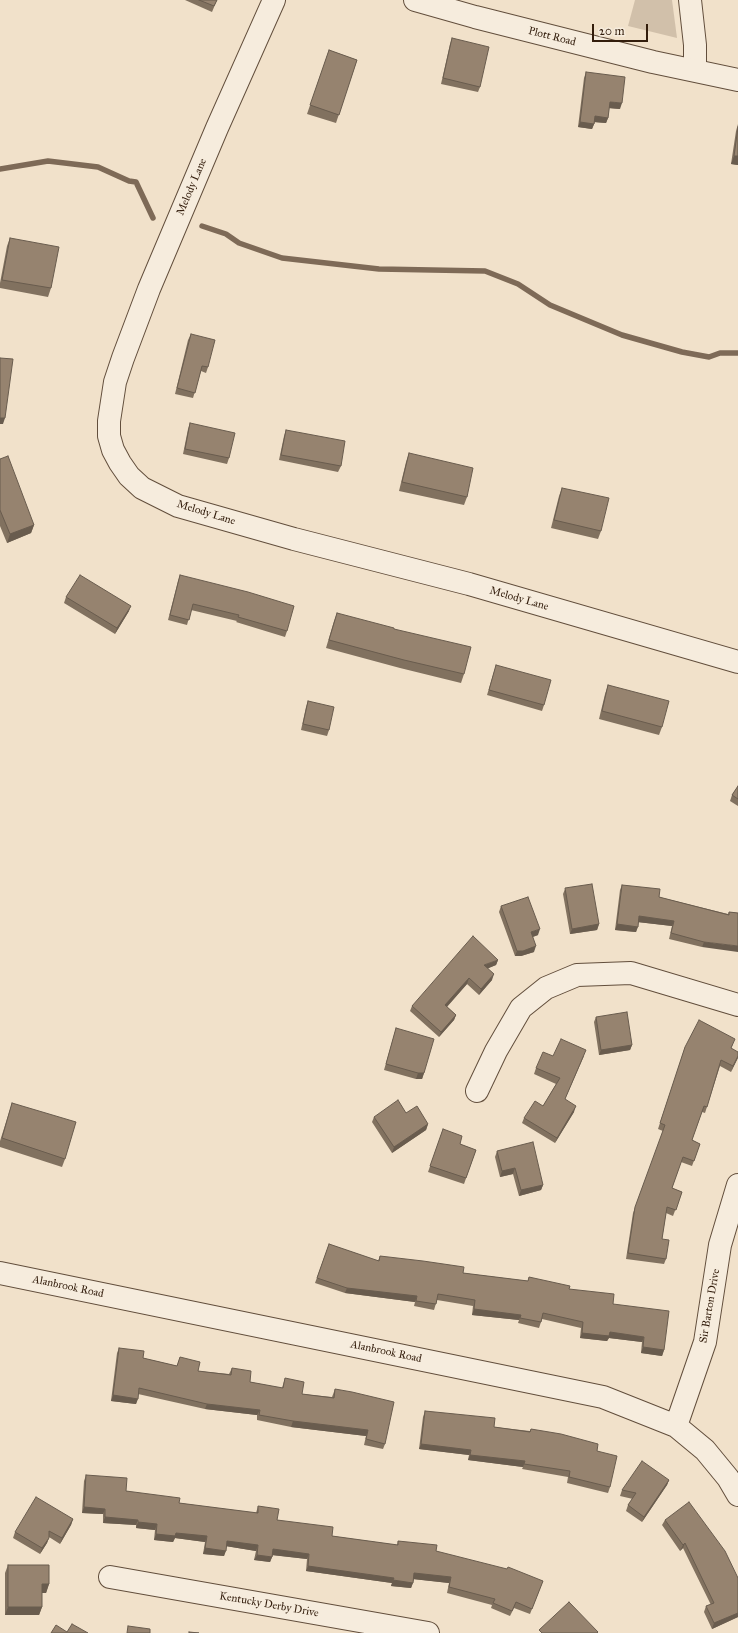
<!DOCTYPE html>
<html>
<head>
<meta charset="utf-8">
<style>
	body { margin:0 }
	#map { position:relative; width:738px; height:1633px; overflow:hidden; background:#f1e1ca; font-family:"IM FELL Great Primer",serif }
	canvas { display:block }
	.scale { position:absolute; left:592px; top:24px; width:56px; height:18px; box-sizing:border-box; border:2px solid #331d0c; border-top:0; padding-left:5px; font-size:12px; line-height:14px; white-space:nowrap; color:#331d0c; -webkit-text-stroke:3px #f6ecdd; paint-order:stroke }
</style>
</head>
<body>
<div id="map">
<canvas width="738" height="1633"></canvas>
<div class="scale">20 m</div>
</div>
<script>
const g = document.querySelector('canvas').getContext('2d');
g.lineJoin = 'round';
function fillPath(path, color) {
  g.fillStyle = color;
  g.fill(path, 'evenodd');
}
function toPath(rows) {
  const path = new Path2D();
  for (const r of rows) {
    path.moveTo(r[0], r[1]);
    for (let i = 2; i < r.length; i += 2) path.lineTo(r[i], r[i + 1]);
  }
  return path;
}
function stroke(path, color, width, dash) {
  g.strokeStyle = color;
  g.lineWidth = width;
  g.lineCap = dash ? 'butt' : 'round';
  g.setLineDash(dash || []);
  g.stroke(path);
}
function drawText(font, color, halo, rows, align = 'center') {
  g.font = font + ' "IM FELL Great Primer",serif';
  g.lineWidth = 4;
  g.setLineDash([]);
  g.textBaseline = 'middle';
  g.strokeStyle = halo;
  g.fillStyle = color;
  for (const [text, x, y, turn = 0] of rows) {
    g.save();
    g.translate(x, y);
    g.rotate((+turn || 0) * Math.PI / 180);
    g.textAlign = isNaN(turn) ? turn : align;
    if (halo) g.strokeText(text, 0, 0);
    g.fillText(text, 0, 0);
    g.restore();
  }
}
const green = toPath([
	[635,0,672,0,677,38,628,26]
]);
const stream = toPath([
	[0,169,48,161,98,167,129,181,136,182,153,218],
	[202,226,226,234,239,243,282,258,379,269,485,271,518,284,550,305,622,335,682,352,709,357,720,353,738,353]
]);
const minor = toPath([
	[274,0,217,128,149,289,123,358,115,382,109,421,109,436,113,450,120,463,129,476,142,488,178,506,294,539,469,584,738,662],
	[690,0,695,45,695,70],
	[477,1091,496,1051,521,1008,546,988,577,975,631,973,738,1005],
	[0,1273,603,1397,676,1426,705,1450,728,1478,738,1495],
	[676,1426,705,1342,720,1245,738,1185],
	[110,1577,428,1633]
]);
const tertiary = toPath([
	[415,0,475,17,653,62,738,80]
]);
const wall = toPath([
	[185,0,217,0,212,12],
	[452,38,480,87,478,92,441,84,450,44],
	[329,50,357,60,336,123,307,114],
	[586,72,620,109,609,108,608,118,606,123,595,122,592,129,578,127,584,78],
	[738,124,738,165,731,164,736,131],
	[10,238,51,288,48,297,0,288,0,283,7,246],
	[191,334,208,367,206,373,201,371,193,398,175,394,188,340],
	[190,423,229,458,227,464,183,454,188,429],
	[286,430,341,466,338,472,279,460,284,436],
	[409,453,467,497,464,505,399,491,406,462],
	[0,459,34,525,31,533,7,543,0,526],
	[562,488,601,531,598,539,551,528,559,496],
	[180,575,287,631,285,637,236,622,237,621,191,610,187,625,168,620,178,581],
	[66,597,129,611,115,634,64,603],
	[337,613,464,674,461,683,400,668,326,648,334,621],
	[496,665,544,705,542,711,487,695],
	[608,685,662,727,659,735,599,719,605,694],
	[308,701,329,730,327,736,301,730,306,707],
	[738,786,738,806,730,801,732,795],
	[622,885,659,897,728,914,729,912,738,913,702,947,669,939,672,926,638,922,636,932,615,930,620,890],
	[565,889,599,924,597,930,570,934,563,894],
	[501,906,538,935,533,937,534,952,521,956,515,956,499,912],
	[498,960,496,965,488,968,492,980,479,995,467,984,447,1007,456,1015,454,1020,439,1037,410,1011,412,1006],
	[596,1017,632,1045,630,1050,599,1055,594,1022],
	[396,1028,424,1073,422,1079,416,1079,384,1070],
	[733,1044,731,1048,738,1056,731,1072,720,1066,705,1113,702,1112,692,1140,700,1144,692,1166,681,1162,672,1188,682,1192,673,1216,666,1213,662,1239,666,1259,664,1264,626,1259,633,1213,663,1131,658,1129,685,1047],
	[553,1056,584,1056,565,1099,574,1112,555,1143,522,1123,524,1118,543,1106,556,1084,534,1074,536,1068],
	[12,1103,65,1159,62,1167,0,1147,0,1141],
	[406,1113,428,1124,426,1130,392,1153,372,1122,374,1117],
	[443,1129,460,1144,476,1150,464,1184,428,1172],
	[497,1151,543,1185,541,1190,519,1196,513,1174,500,1177,495,1157],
	[329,1244,378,1261,380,1256,463,1273,528,1281,529,1277,569,1289,613,1304,664,1350,662,1356,641,1353,642,1342,609,1338,607,1341,580,1338,581,1328,542,1319,539,1328,518,1323,519,1320,472,1315,473,1306,437,1300,434,1310,414,1306,415,1302,345,1293,315,1283],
	[119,1348,143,1358,177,1366,180,1357,198,1371,229,1374,232,1368,250,1382,282,1388,285,1378,302,1394,332,1397,335,1389,385,1444,383,1449,364,1445,366,1436,291,1427,257,1420,257,1415,205,1409,138,1394,136,1404,111,1401,117,1353],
	[425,1411,494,1427,530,1431,531,1429,597,1451,610,1487,608,1493,567,1483,568,1477,522,1469,523,1467,468,1460,469,1455,419,1449,423,1417],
	[86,1475,126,1491,179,1503,256,1513,258,1506,277,1520,332,1536,397,1545,398,1541,543,1581,530,1614,514,1608,510,1616,491,1608,492,1605,447,1593,449,1583,414,1579,411,1588,391,1586,392,1583,306,1571,307,1559,273,1555,270,1562,254,1560,256,1551,226,1546,224,1556,203,1554,205,1542,175,1538,173,1542,154,1540,155,1530,136,1528,136,1525,103,1523,103,1514,82,1513,84,1481],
	[669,1480,667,1485,642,1522,626,1511,628,1505,633,1499,620,1496,622,1490],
	[73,1519,71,1525,60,1544,49,1537,47,1543,40,1554,13,1538,15,1532],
	[665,1520,738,1578,738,1617,712,1629,704,1612,706,1606,711,1605,683,1548,680,1551,662,1525],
	[8,1565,49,1584,46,1593,42,1593,42,1607,39,1615,5,1615,5,1573]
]);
const shadedWall = toPath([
	[610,102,622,103,620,109,608,108],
	[595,116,608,118,606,123,593,122],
	[580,122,594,124,592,129,578,127],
	[734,156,738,156,738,165,731,164],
	[0,418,5,418,3,424,0,424],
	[34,525,31,533,7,543,10,534],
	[131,606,129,611,115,634,117,628],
	[639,916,674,921,672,926,637,922],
	[599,924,597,930,570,934,572,929],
	[617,924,638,927,636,932,615,930],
	[540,929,538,935,529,938,531,932],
	[704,942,738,946,738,952,702,947],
	[536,946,534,952,521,956,515,956,517,951],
	[498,960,496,965,482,971,484,965],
	[494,974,492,980,479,995,481,989],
	[469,978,467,984,443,1011,445,1005],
	[456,1015,454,1020,439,1037,441,1032],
	[632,1045,630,1050,599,1055,601,1050],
	[738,1056,738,1058,731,1072,733,1066],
	[418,1073,424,1073,422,1079,416,1079],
	[576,1106,574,1112,555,1143,557,1138],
	[428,1124,426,1130,392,1153,394,1147],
	[515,1168,513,1174,500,1177,502,1171],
	[543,1185,541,1190,519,1196,521,1190],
	[347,1288,417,1296,415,1302,345,1293],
	[474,1309,521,1315,519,1320,472,1315],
	[610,1332,644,1337,642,1342,609,1338,607,1341,580,1338,582,1333],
	[643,1347,664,1350,662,1356,641,1353],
	[113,1395,138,1399,136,1404,111,1401],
	[207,1404,260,1410,257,1415,205,1409],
	[293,1421,368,1430,366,1436,291,1427],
	[421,1444,471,1450,469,1455,419,1449],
	[470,1455,525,1461,523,1467,468,1460],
	[669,1480,667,1485,642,1522,644,1517],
	[84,1507,105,1509,103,1514,82,1513],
	[105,1517,138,1520,136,1525,103,1523],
	[73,1519,71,1525,60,1544,62,1538],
	[138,1522,157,1524,155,1530,136,1528],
	[176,1533,207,1536,205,1542,175,1538,173,1542,154,1540,156,1534],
	[49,1538,47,1543,40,1554,42,1548],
	[227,1541,258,1545,256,1551,225,1546],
	[685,1543,683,1548,680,1551,683,1545],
	[205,1548,226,1551,224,1556,203,1554],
	[273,1549,309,1554,307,1559,271,1555],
	[257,1555,272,1557,270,1562,254,1560],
	[308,1566,394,1578,392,1583,306,1571],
	[414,1573,451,1577,449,1583,412,1579],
	[393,1580,413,1583,411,1588,391,1586],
	[42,1584,49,1584,46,1593,39,1593],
	[8,1607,42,1607,39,1615,5,1615],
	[738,1613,738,1617,712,1629,714,1623]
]);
const building = toPath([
	[199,0,217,0,214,6,199,0],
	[452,38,489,47,480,87,443,78,452,38],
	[329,50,357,60,339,115,310,105,329,50],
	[586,72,625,77,622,103,610,102,608,118,595,116,594,124,580,122,586,72],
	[738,127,738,156,734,156,738,127],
	[10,238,59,247,51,288,2,280,10,238],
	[191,334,215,340,208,367,202,366,195,393,177,388,191,334],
	[0,358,13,359,5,418,0,418,0,358],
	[190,423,235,433,229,458,185,449,190,423],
	[286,430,345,441,341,466,281,455,286,430],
	[409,453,473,468,467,497,402,482,409,453],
	[8,456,34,525,10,534,0,510,0,459,8,456],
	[562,488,609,498,601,531,554,520,562,488],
	[80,575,131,606,117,628,66,597,80,575],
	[180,575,248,592,294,606,287,631,238,617,239,615,193,604,189,620,170,615,180,575],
	[337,613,394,628,394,629,471,647,464,674,404,660,329,640,337,613],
	[496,665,551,680,544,705,489,690,496,665],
	[608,685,669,701,662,727,602,711,608,685],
	[308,701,334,707,329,730,303,724,308,701],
	[738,786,738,799,732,795,738,786],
	[592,884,599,924,572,929,565,888,592,884],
	[622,885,660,889,659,897,729,915,729,912,738,913,738,946,704,942,671,933,674,921,639,916,638,927,617,924,622,885],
	[528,897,540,929,531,932,536,946,523,951,517,951,501,906,528,897],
	[473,936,498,960,484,965,494,974,481,989,469,978,445,1005,456,1015,441,1032,412,1006,473,936],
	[627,1012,632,1045,601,1050,596,1017,627,1012],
	[699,1020,735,1039,731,1048,738,1052,738,1056,733,1066,721,1060,707,1107,704,1106,692,1140,700,1144,694,1161,683,1157,672,1188,682,1192,676,1210,667,1207,662,1239,669,1240,666,1259,628,1253,635,1207,665,1125,660,1123,685,1047,699,1020],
	[396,1028,434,1039,424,1073,418,1073,386,1064,396,1028],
	[561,1039,586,1050,565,1099,576,1106,557,1138,524,1118,535,1101,543,1106,560,1078,536,1068,543,1052,553,1056,561,1039],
	[398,1100,406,1113,417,1106,428,1124,394,1147,374,1117,398,1100],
	[12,1103,76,1122,65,1159,2,1138,12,1103],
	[443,1129,462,1136,460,1144,476,1150,466,1178,430,1166,443,1129],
	[533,1142,543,1185,521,1190,515,1168,502,1171,497,1151,533,1142],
	[329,1244,379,1261,380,1256,423,1261,464,1267,463,1273,528,1281,529,1277,570,1286,569,1289,614,1294,613,1304,669,1311,664,1350,643,1347,644,1337,610,1332,609,1336,582,1333,583,1322,543,1313,541,1322,520,1318,521,1315,474,1309,475,1300,438,1294,436,1304,416,1301,417,1296,347,1288,317,1278,329,1244],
	[119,1348,144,1351,143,1358,177,1366,180,1357,200,1362,198,1371,231,1375,232,1368,251,1371,250,1382,283,1388,285,1378,304,1382,302,1394,334,1398,335,1389,352,1392,394,1402,385,1444,366,1439,368,1430,293,1421,259,1415,260,1410,207,1404,139,1388,138,1399,113,1395,119,1348],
	[425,1411,495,1418,494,1427,530,1432,531,1429,561,1434,598,1444,597,1451,617,1456,610,1487,569,1477,570,1471,524,1464,525,1461,470,1455,471,1450,421,1444,425,1411],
	[642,1461,669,1480,644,1517,628,1505,636,1493,622,1490,642,1461],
	[86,1475,127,1478,126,1491,180,1498,179,1503,258,1513,258,1506,279,1509,277,1520,333,1527,332,1536,398,1545,398,1541,437,1545,436,1551,507,1569,508,1567,543,1581,532,1609,516,1602,512,1611,493,1603,495,1599,449,1587,451,1577,414,1573,413,1583,393,1580,394,1578,308,1566,309,1554,273,1549,272,1557,257,1555,258,1545,227,1541,226,1551,205,1548,207,1536,176,1533,175,1536,156,1534,157,1524,138,1522,138,1520,105,1517,105,1509,84,1507,86,1475],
	[36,1497,73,1519,62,1538,49,1531,49,1538,42,1548,15,1532,36,1497],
	[689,1502,725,1551,738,1578,738,1613,714,1623,706,1606,714,1603,685,1543,683,1545,665,1520,689,1502],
	[8,1565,49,1565,49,1584,42,1584,42,1607,8,1607,8,1565],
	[569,1602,598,1632,597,1633,542,1633,539,1630,569,1602],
	[72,1624,88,1633,51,1633,56,1625,67,1632,72,1624],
	[128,1626,150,1629,150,1633,127,1633,128,1626],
	[189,1632,199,1633,189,1633,189,1632]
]);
const streetNames = [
	["Plott Road",552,37,14],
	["Melody Lane",192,187,-67],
	["Melody Lane",206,513,17],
	["Melody Lane",519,599,16],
	["Alanbrook Road",68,1287,12],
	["Sir Barton Drive",710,1306,-80],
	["Alanbrook Road",386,1352,12],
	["Kentucky Derby Drive",269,1605,10]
];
fillPath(green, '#d1c0aa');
stroke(stream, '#7e6a57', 5.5);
stroke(minor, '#624e3c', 24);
stroke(tertiary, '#624e3c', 24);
stroke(minor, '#f6ecdd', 22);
stroke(tertiary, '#f6ecdd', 22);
fillPath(wall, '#81715f');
fillPath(shadedWall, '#695c4e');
fillPath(building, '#96836f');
stroke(building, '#695c4e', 1);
drawText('11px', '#331d0c', '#f6ecdd', streetNames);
</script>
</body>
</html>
